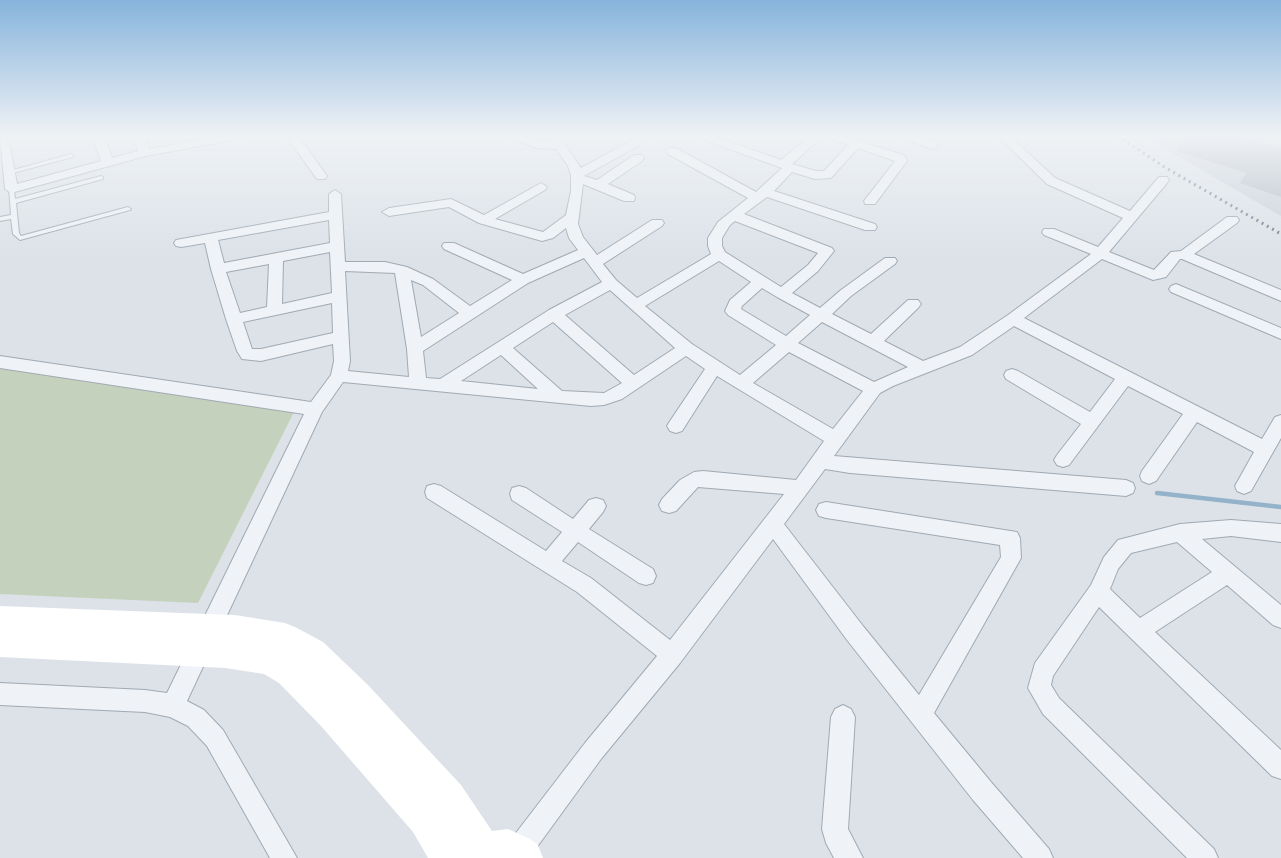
<!DOCTYPE html>
<html>
<head>
<meta charset="utf-8">
<style>
	body { margin:0 }
	canvas { display:block; background:#dce2e8 }
</style>
</head>
<body>
<canvas width="1281" height="858"></canvas>
<script>
const g = document.querySelector('canvas').getContext('2d');
g.lineJoin = 'round';
function fillPath(path, color) {
  g.fillStyle = color;
  g.fill(path, 'evenodd');
}
function toPath(rows) {
  const path = new Path2D();
  for (const r of rows) {
    path.moveTo(r[0], r[1]);
    for (let i = 2; i < r.length; i += 2) path.lineTo(r[i], r[i + 1]);
  }
  return path;
}
function stroke(path, color, width, dash) {
  g.strokeStyle = color;
  g.lineWidth = width;
  g.lineCap = dash ? 'butt' : 'round';
  g.setLineDash(dash || []);
  g.stroke(path);
}
const built = toPath([
	[1143,136,1263,136,1281,141,1281,216]
]);
const green = toPath([
	[0,363,299,402,198,603,0,594]
]);
const stream = toPath([
	[1157,493,1281,507]
]);
const building = toPath([
	[1187,136,1238,136,1281,149,1281,197,1240,183,1246,173,1176,151]
]);
const lane = toPath([
	[71,154,73,155,73,157,9,174,6,172,71,154],
	[101,176,103,177,103,179,16,203,19,233,21,236,128,207,131,209,130,210,20,240,13,234,11,219,0,221,0,217,11,215,9,188,14,189,15,199,101,176]
]);
const street = toPath([
	[92,136,104,136,112,158,138,151,133,136,145,136,149,149,221,136,244,136,238,139,146,156,11,193,5,189,0,137,4,139,10,146,17,184,101,161,92,136],
	[286,136,298,136,327,176,325,179,317,179,286,136],
	[508,136,524,136,542,142,551,142,547,136,559,136,581,168,640,136,654,136,652,138,584,176,597,180,634,155,642,155,644,158,642,161,608,184,634,195,635,198,634,201,624,201,583,184,578,224,583,237,597,255,652,220,662,220,664,223,662,226,603,264,616,280,637,298,711,254,708,246,708,238,718,222,748,198,668,154,666,151,668,148,676,148,756,192,782,168,699,138,697,136,713,136,781,160,810,136,823,136,792,164,816,171,824,171,848,145,828,138,826,136,842,136,904,155,907,161,875,204,865,204,864,201,895,161,858,148,831,178,815,179,792,172,774,191,875,224,877,227,875,230,865,230,767,197,744,214,832,248,834,251,818,271,792,293,820,308,841,290,885,258,895,258,897,261,895,264,851,296,832,314,871,334,908,300,918,300,921,304,918,308,884,341,923,361,960,347,1008,315,1091,254,1044,235,1042,232,1044,229,1054,229,1098,247,1123,218,1047,184,998,136,1010,136,1055,178,1130,211,1159,177,1167,177,1169,180,1167,183,1109,252,1154,270,1171,252,1181,251,1227,217,1237,217,1239,220,1237,223,1194,254,1281,290,1281,301,1182,259,1180,259,1166,277,1153,280,1102,259,1024,318,1262,439,1275,417,1281,415,1281,438,1251,491,1244,494,1237,491,1235,486,1254,452,1197,422,1156,481,1149,484,1142,481,1140,476,1142,471,1183,414,1128,386,1069,465,1063,467,1057,465,1054,460,1057,455,1081,424,1006,379,1004,375,1006,371,1012,369,1018,371,1090,412,1115,379,1014,326,972,355,893,386,880,393,834,456,1126,480,1133,483,1135,488,1133,493,1126,496,850,473,825,469,784,524,863,626,919,695,1001,557,1000,545,826,518,819,516,816,510,819,504,826,502,1017,532,1020,538,1021,558,934,713,991,782,1049,849,1053,858,1023,858,973,800,847,640,773,539,680,663,601,759,529,858,508,858,505,851,509,842,585,743,657,656,577,592,427,498,425,492,427,486,434,484,441,486,546,551,562,532,512,500,510,494,512,488,519,486,526,488,573,519,589,500,596,498,603,500,606,506,603,512,589,529,653,569,656,576,653,583,646,585,639,583,578,542,562,561,591,578,670,640,784,494,698,487,676,511,669,513,662,511,659,505,662,499,680,480,694,472,703,471,796,480,824,441,717,376,682,431,676,433,670,431,667,426,670,421,705,369,686,356,622,399,604,405,591,406,343,382,322,412,187,701,204,710,223,730,297,858,270,858,207,746,188,726,170,717,145,712,0,705,0,683,145,690,167,693,304,414,0,368,0,356,311,402,331,375,334,361,333,344,261,361,242,359,237,351,226,319,211,269,205,243,181,247,176,246,174,243,176,240,329,212,329,194,335,190,341,194,345,262,385,262,407,267,433,279,470,306,512,280,444,249,442,246,444,243,454,243,523,274,578,250,569,238,566,228,553,238,542,241,479,223,449,207,389,216,382,212,389,208,451,199,484,215,541,183,547,187,545,190,495,219,543,232,566,215,571,191,571,175,568,166,556,149,537,148,510,138,508,136],
	[329,220,330,243,224,263,218,240,329,220],
	[735,221,818,253,808,265,781,287,725,252,722,246,722,238,730,225,735,221],
	[330,252,332,293,282,304,283,261,330,252],
	[584,258,602,282,549,310,440,379,426,378,423,351,528,283,584,258],
	[719,261,751,282,730,300,725,311,728,315,776,345,740,375,692,344,645,306,719,261],
	[269,264,267,307,240,313,226,272,269,264],
	[345,271,395,273,407,349,409,377,348,371,350,361,345,271],
	[411,280,423,285,459,313,421,337,411,280],
	[762,288,777,297,810,315,786,336,741,309,742,306,762,288],
	[610,290,675,348,634,375,565,315,610,290],
	[332,303,333,333,261,349,252,349,243,322,332,303],
	[553,322,622,383,604,393,562,391,513,348,553,322],
	[822,322,908,367,874,382,798,343,822,322],
	[789,352,863,391,833,429,753,383,789,352],
	[501,355,538,389,461,381,501,355],
	[898,136,915,136,937,142,939,145,933,149,900,138,898,136],
	[1176,284,1281,328,1281,339,1171,292,1169,289,1171,286,1176,284],
	[1231,520,1281,524,1281,542,1231,536,1202,539,1281,605,1281,628,1273,625,1227,585,1155,632,1281,750,1281,779,1272,776,1099,607,1053,676,1051,685,1059,698,1214,849,1218,858,1187,858,1043,714,1028,688,1035,663,1091,585,1104,557,1118,540,1180,524,1231,520],
	[1177,542,1212,572,1140,618,1110,589,1118,569,1131,553,1177,542],
	[843,705,851,709,855,717,848,829,863,858,834,858,826,843,822,829,831,717,835,709,843,705]
]);
const secondary = toPath([
	[0,606,235,615,285,623,295,627,323,642,367,684,461,785,492,831,508,829,530,839,538,845,543,858,428,858,413,832,321,726,279,683,264,674,225,668,0,657,0,606]
]);
const rail = toPath([
	[1118,136,1166,168,1281,234]
]);
fillPath(built, '#cad1da');
fillPath(green, '#c4d2bd');
stroke(stream, '#94b3cb', 4.5);
fillPath(building, '#b3bbc5');
stroke(lane, '#a1a9b2', 2);
stroke(street, '#a1a9b2', 2);
fillPath(lane, '#eff2f6');
fillPath(street, '#eff2f6');
fillPath(secondary, '#fff');
stroke(rail, '#758292', 3, [2, 4]);
const sky = g.createLinearGradient(0, 0, 0, 256);
sky.addColorStop(0, '#86b4dc');
sky.addColorStop(0.53, '#eff2f5');
sky.addColorStop(1, '#eff2f500');
g.fillStyle = sky;
g.fillRect(0, 0, 1281, 256);
</script>
</body>
</html>
